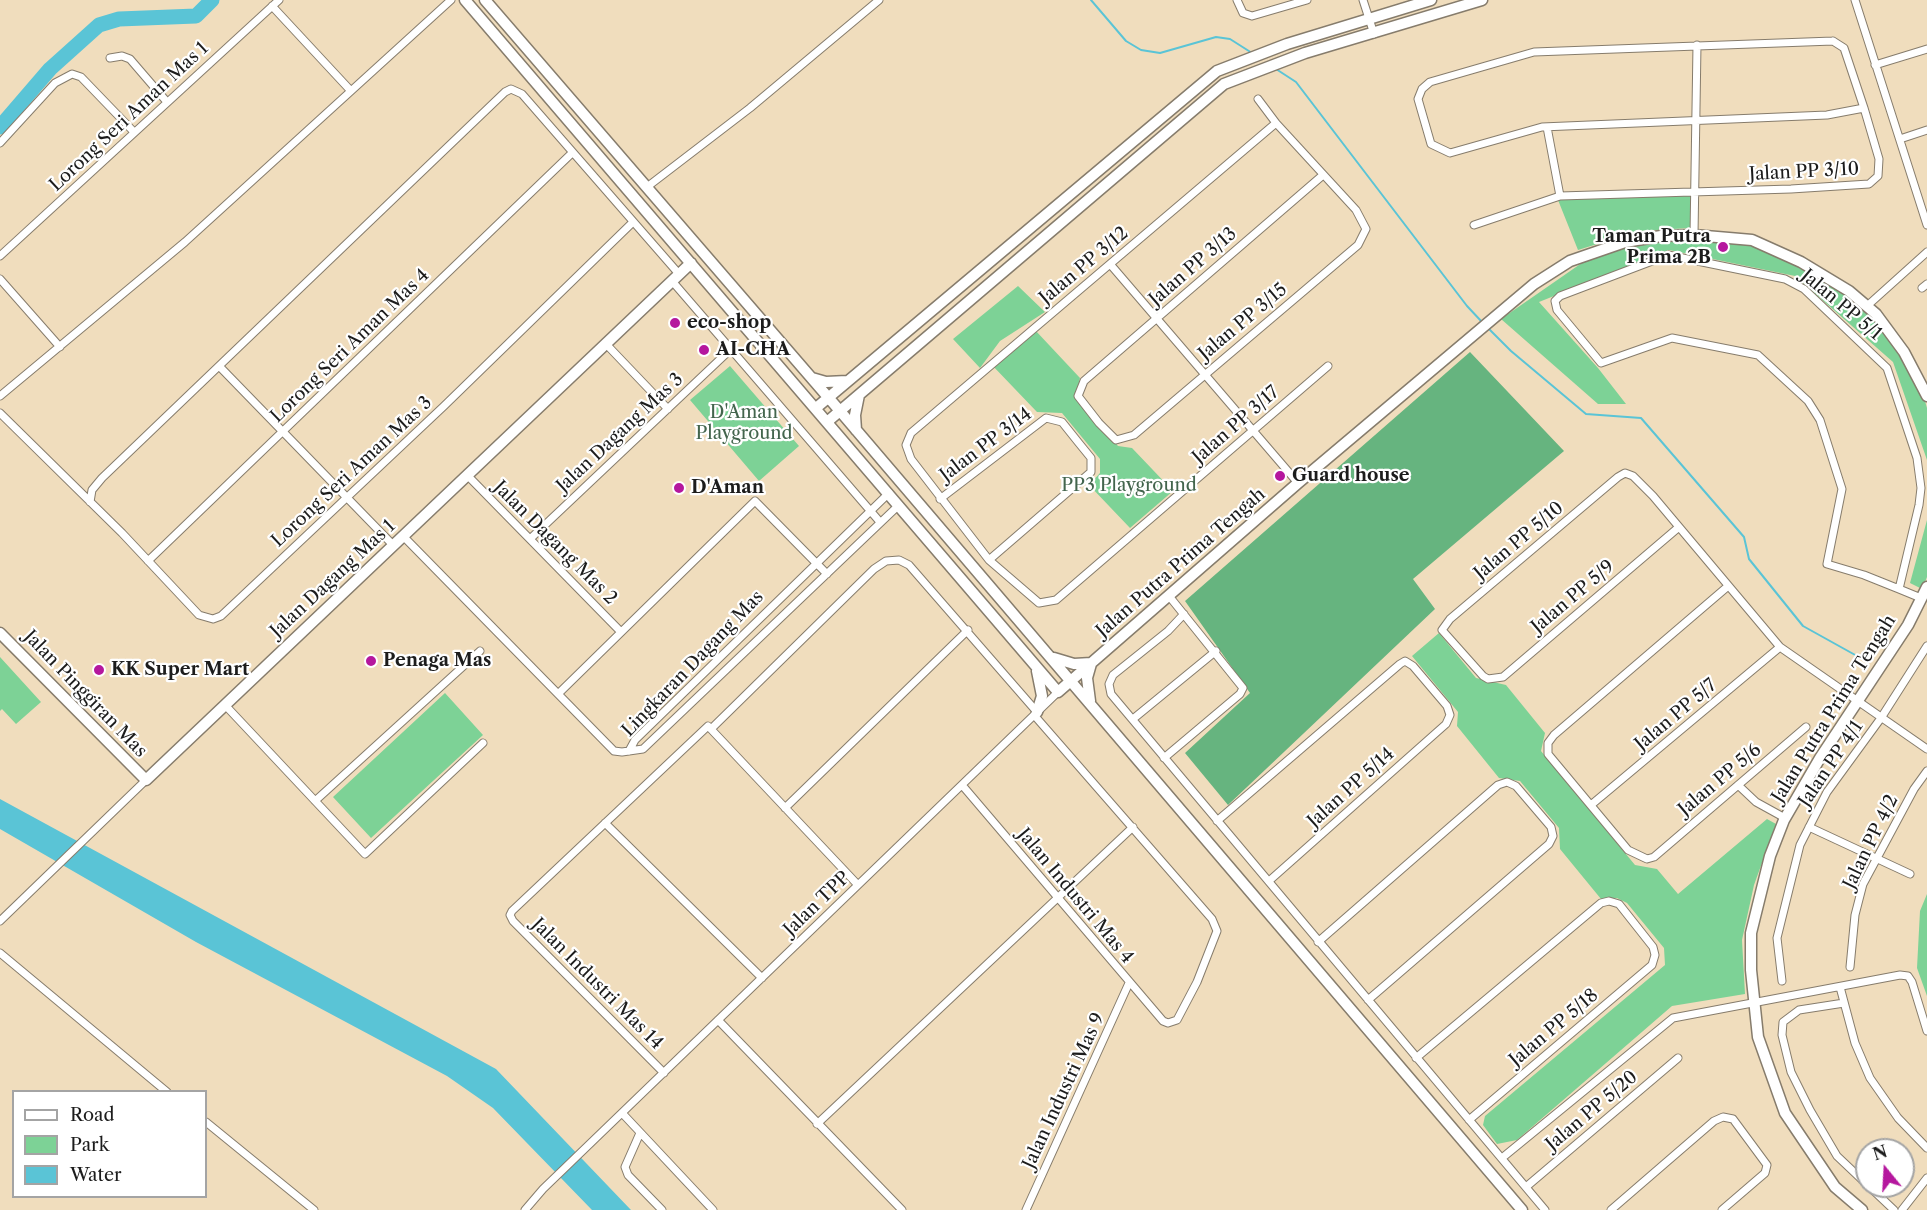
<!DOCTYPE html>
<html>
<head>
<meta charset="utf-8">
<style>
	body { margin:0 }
	#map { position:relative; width:1927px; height:1210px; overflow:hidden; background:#f0ddbd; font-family:"Libre Caslon Text",serif }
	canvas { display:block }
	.legend { position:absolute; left:12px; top:1090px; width:195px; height:108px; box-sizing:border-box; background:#fff; border:2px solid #a4a4a4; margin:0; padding:8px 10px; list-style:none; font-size:18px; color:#1c1c1c }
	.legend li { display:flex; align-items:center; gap:12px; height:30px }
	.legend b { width:30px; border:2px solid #a4a4a4 }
	.north { position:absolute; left:1855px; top:1138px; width:60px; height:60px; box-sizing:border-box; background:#fff; border:2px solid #a4a4a4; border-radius:50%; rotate:342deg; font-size:16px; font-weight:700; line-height:24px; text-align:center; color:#1c1c1c }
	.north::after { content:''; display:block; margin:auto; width:21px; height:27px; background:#b5179e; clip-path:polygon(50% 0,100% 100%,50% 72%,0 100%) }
</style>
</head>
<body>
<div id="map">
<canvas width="1927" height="1210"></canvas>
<ul class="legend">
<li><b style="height:8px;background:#fff"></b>Road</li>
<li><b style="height:16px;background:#7dd296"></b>Park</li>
<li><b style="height:16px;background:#5ac4d6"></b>Water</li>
</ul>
<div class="north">N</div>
</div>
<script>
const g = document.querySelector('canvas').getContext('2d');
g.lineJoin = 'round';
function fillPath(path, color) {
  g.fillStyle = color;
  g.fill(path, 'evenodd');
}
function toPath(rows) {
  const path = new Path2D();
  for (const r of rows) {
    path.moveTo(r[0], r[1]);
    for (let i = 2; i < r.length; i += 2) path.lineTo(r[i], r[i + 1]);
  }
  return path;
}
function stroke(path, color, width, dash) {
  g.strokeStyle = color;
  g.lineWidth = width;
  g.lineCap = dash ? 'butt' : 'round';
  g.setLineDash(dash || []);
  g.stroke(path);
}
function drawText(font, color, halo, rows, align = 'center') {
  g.font = font + ' "Libre Caslon Text",serif';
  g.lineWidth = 4.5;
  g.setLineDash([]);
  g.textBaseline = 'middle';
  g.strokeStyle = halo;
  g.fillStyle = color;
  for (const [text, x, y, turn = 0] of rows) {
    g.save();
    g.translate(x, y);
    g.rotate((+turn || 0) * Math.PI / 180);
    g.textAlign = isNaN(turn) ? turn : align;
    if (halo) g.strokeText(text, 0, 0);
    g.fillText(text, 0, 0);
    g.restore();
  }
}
const green = toPath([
	[1692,194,1690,228,1639,231,1578,250,1558,200],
	[1709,239,1754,245,1826,280,1873,316,1900,354,1924,398,1927,408,1927,460,1893,362,1795,276,1669,250,1539,302,1598,368,1626,404,1598,404,1501,319,1589,258,1654,240],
	[1018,286,1045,312,1000,341,980,368,953,339],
	[1035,330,1080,378,1076,396,1118,446,1132,448,1173,491,1130,528,1089,485,1100,473,1100,459,1062,413,1037,412,991,364],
	[730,366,799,446,759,481,690,400],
	[1927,520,1927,577,1922,589,1910,583],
	[1439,633,1476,678,1506,685,1545,733,1541,751,1635,865,1657,869,1678,894,1767,819,1776,824,1754,885,1742,940,1745,994,1672,1006,1517,1140,1497,1144,1483,1125,1485,1116,1665,965,1664,948,1627,903,1617,898,1601,899,1560,849,1559,828,1520,781,1499,778,1457,726,1458,712,1412,656],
	[0,657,41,702,16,724,2,709,0,711],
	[445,693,483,735,371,838,333,797],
	[1927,894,1927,996,1917,968,1920,911]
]);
const forest = toPath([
	[1470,352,1564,451,1413,579,1435,609,1228,805,1185,753,1250,693,1185,601]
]);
const water = toPath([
	[0,799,496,1069,631,1210,592,1210,493,1108,447,1076,196,942,0,829]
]);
const stream = toPath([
	[1091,0,1126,41,1141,50,1160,53,1216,37,1230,39,1252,53],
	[1276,69,1296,82,1467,306,1482,322],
	[1488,328,1511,351,1586,414,1641,418,1744,537,1749,559,1803,626,1857,656]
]);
const river = toPath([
	[0,127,50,69,99,25,119,19,196,16,212,0]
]);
const street = toPath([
	[1237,0,1243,13,1252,16,1307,0],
	[1363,0,1374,34],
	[1855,0,1927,225],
	[272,6,351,91],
	[1833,41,1844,48,1864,108,1827,115,1542,127,1450,153,1431,144,1418,99,1422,89,1430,82,1534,52,1833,41],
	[110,58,122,56,130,59,167,102],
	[1875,65,1927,49],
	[1258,99,1276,123,1356,210,1366,229,1358,245,1134,435,1116,440,1099,423,1078,396,1084,381,1323,175],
	[1276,123,911,433,906,445,911,459,989,560,1039,603,1056,600,1328,366],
	[1547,127,1560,196],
	[1900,139,1927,130],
	[0,143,55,83,72,74,81,77,134,132],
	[647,187,750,108,879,0],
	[1474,225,1560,196,1791,189,1869,184,1878,176,1879,159,1864,108],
	[1694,235,1697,45],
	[0,256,279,0],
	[1110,264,1298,483],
	[0,279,60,347],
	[672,281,880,522],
	[1922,288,1927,284],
	[1867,306,1927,252],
	[606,344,668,409],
	[220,367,393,545],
	[0,396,185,242,451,0],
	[0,413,122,533,199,615,213,619,221,616,444,406,632,223],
	[467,475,621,632],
	[940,499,1046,418,1062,422,1078,442,1091,458,1091,472,989,560],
	[90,502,92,490,102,478,505,92,511,89,522,94,679,274],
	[1679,527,1503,677,1488,679,1483,676,1442,630,1450,619,1618,477,1625,473,1633,476,1653,496,1780,647,1927,749],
	[403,536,614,751,622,752,643,749,899,505],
	[530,539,731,349],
	[148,561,572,153],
	[1727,587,1554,735,1548,743,1548,754,1628,850,1647,859,1654,857,1806,727],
	[1899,589,1919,505,1921,488,1917,458,1887,368,1804,289,1785,279,1668,255,1560,296,1555,301,1557,310,1601,363,1672,338,1758,355,1808,401,1820,420,1842,489,1827,564,1864,575,1899,589,1921,598],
	[1184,614,1168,631,1113,675,1109,684,1111,694,1545,1210],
	[558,694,755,501,827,574],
	[225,705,365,854,483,743],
	[1133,719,1216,651],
	[711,729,874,569,886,561,899,560,909,565,1037,712],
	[629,751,635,740,889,493],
	[1164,758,1240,694,1243,688,1169,596],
	[962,785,1163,1021,1168,1023,1177,1020,1197,982,1217,931,1212,919,1034,715],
	[1738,785,1756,802,1785,818],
	[315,801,480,651],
	[1591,805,1780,647],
	[785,808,968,630],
	[1217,821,1400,664,1405,661,1413,666,1447,706,1450,715,1446,724,1269,881],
	[605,823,762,978],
	[1809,827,1910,874],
	[0,921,146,780],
	[1318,942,1498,785,1507,782,1516,786,1551,827,1553,836,1549,844,1368,1000],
	[0,953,167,1092],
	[1850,967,1855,915,1863,884,1914,789,1927,771],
	[1782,981,1777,938,1800,845,1827,792,1881,718,1927,646],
	[1840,987,1855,1043,1870,1078,1898,1118,1927,1148],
	[1844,1003,1799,1010,1783,1022,1782,1035,1791,1072,1810,1110,1837,1156,1894,1210],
	[718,1020,902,1210],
	[1416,1058,1601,903,1609,901,1619,904,1653,947,1655,955,1652,965,1469,1120],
	[664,1073,513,921,510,915,512,911,708,726,858,885],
	[622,1113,713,1210],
	[206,1122,314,1210],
	[817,1124,1133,827],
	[640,1133,625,1167,628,1175,662,1210],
	[1502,1158,1673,1018,1900,975,1908,976,1912,982,1927,1031],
	[1526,1187,1678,1058],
	[525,1210,543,1189,1058,692],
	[1026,1210,1129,983],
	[1611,1210,1714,1121,1723,1117,1733,1119,1767,1165,1765,1173,1722,1210],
	[1902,1210,1927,1178]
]);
const secondary = toPath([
	[465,0,1058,692,1298,483,1534,284,1570,261,1625,242,1661,236,1694,235,1752,240,1801,262,1849,291,1876,314,1904,352,1927,396],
	[485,0,840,411,1522,1210],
	[812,378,826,382,847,381],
	[816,408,1217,71,1287,44,1431,0],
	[827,422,1224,84,1305,53,1482,0],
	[856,430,855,415,859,395],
	[0,633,146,780,691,263],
	[1054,658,1074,664,1091,663],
	[1090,701,1087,678,1091,664],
	[1037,712,1042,696,1037,671],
	[1862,1210,1835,1187,1785,1113,1758,1037,1751,970,1751,933,1770,856,1784,820,1820,758,1908,625,1927,587]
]);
const markers = [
	[1723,247,6,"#b5179e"],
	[675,323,6,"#b5179e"],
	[704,350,6,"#b5179e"],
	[1280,476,6,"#b5179e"],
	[679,488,6,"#b5179e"],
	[371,661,6,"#b5179e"],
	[99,670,6,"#b5179e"]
];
const streetNames = [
	["Lorong Seri Aman Mas 1",129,117,-43],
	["Jalan PP 3/10",1804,172,-3],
	["Jalan PP 3/12",1084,266,-40],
	["Jalan PP 3/13",1193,267,-41],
	["Jalan PP 5/1",1841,305,40],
	["Jalan PP 3/15",1243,322,-40],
	["Lorong Seri Aman Mas 4",350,346,-44],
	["Jalan PP 3/17",1236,425,-41],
	["Jalan Dagang Mas 3",620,433,-43],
	["Jalan PP 3/14",986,445,-37],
	["Lorong Seri Aman Mas 3",352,472,-43],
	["Jalan PP 5/10",1519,541,-40],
	["Jalan Dagang Mas 2",555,543,45],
	["Jalan Putra Prima Tengah",1181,563,-41],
	["Jalan Dagang Mas 1",333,579,-43],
	["Jalan PP 5/9",1573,597,-40],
	["Lingkaran Dagang Mas",693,664,-46],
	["Jalan Pinggiran Mas",85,694,46],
	["Jalan Putra Prima Tengah",1834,709,-58],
	["Jalan PP 5/7",1676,715,-40],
	["Jalan PP 4/1",1831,764,-56],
	["Jalan PP 5/6",1720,780,-40],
	["Jalan PP 5/14",1351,788,-42],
	["Jalan PP 4/2",1871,842,-64],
	["Jalan Industri Mas 4",1075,896,50],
	["Jalan TPP",817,904,-44],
	["Jalan Industri Mas 14",597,984,45],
	["Jalan PP 5/18",1554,1028,-40],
	["Jalan Industri Mas 9",1064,1091,-65],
	["Jalan PP 5/20",1592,1111,-40]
];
const poiNames = [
	["Taman Putra",1711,237,"right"],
	["Prima 2B",1711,258,"right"],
	["eco-shop",687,323],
	["AI-CHA",716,350],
	["Guard house",1292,476],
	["D'Aman",691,488],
	["Penaga Mas",383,661],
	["KK Super Mart",111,670]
];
const parkNames = [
	["D'Aman",744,413],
	["Playground",744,434],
	["PP3 Playground",1129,486]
];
fillPath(green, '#7dd296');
fillPath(forest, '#66b47f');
fillPath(water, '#5ac4d6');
stroke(stream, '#5ac4d6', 2);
stroke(river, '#5ac4d6', 15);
stroke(street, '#867c6c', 9);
stroke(secondary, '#867c6c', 13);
stroke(street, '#fff', 7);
stroke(secondary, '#fff', 10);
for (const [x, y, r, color] of markers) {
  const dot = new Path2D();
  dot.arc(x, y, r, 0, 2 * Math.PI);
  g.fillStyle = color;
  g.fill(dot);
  stroke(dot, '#fff', 2);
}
drawText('18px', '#1c1c1c', '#fff', streetNames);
drawText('bold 18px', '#1c1c1c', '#fff', poiNames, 'left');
drawText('18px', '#43654d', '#fff', parkNames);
</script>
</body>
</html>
